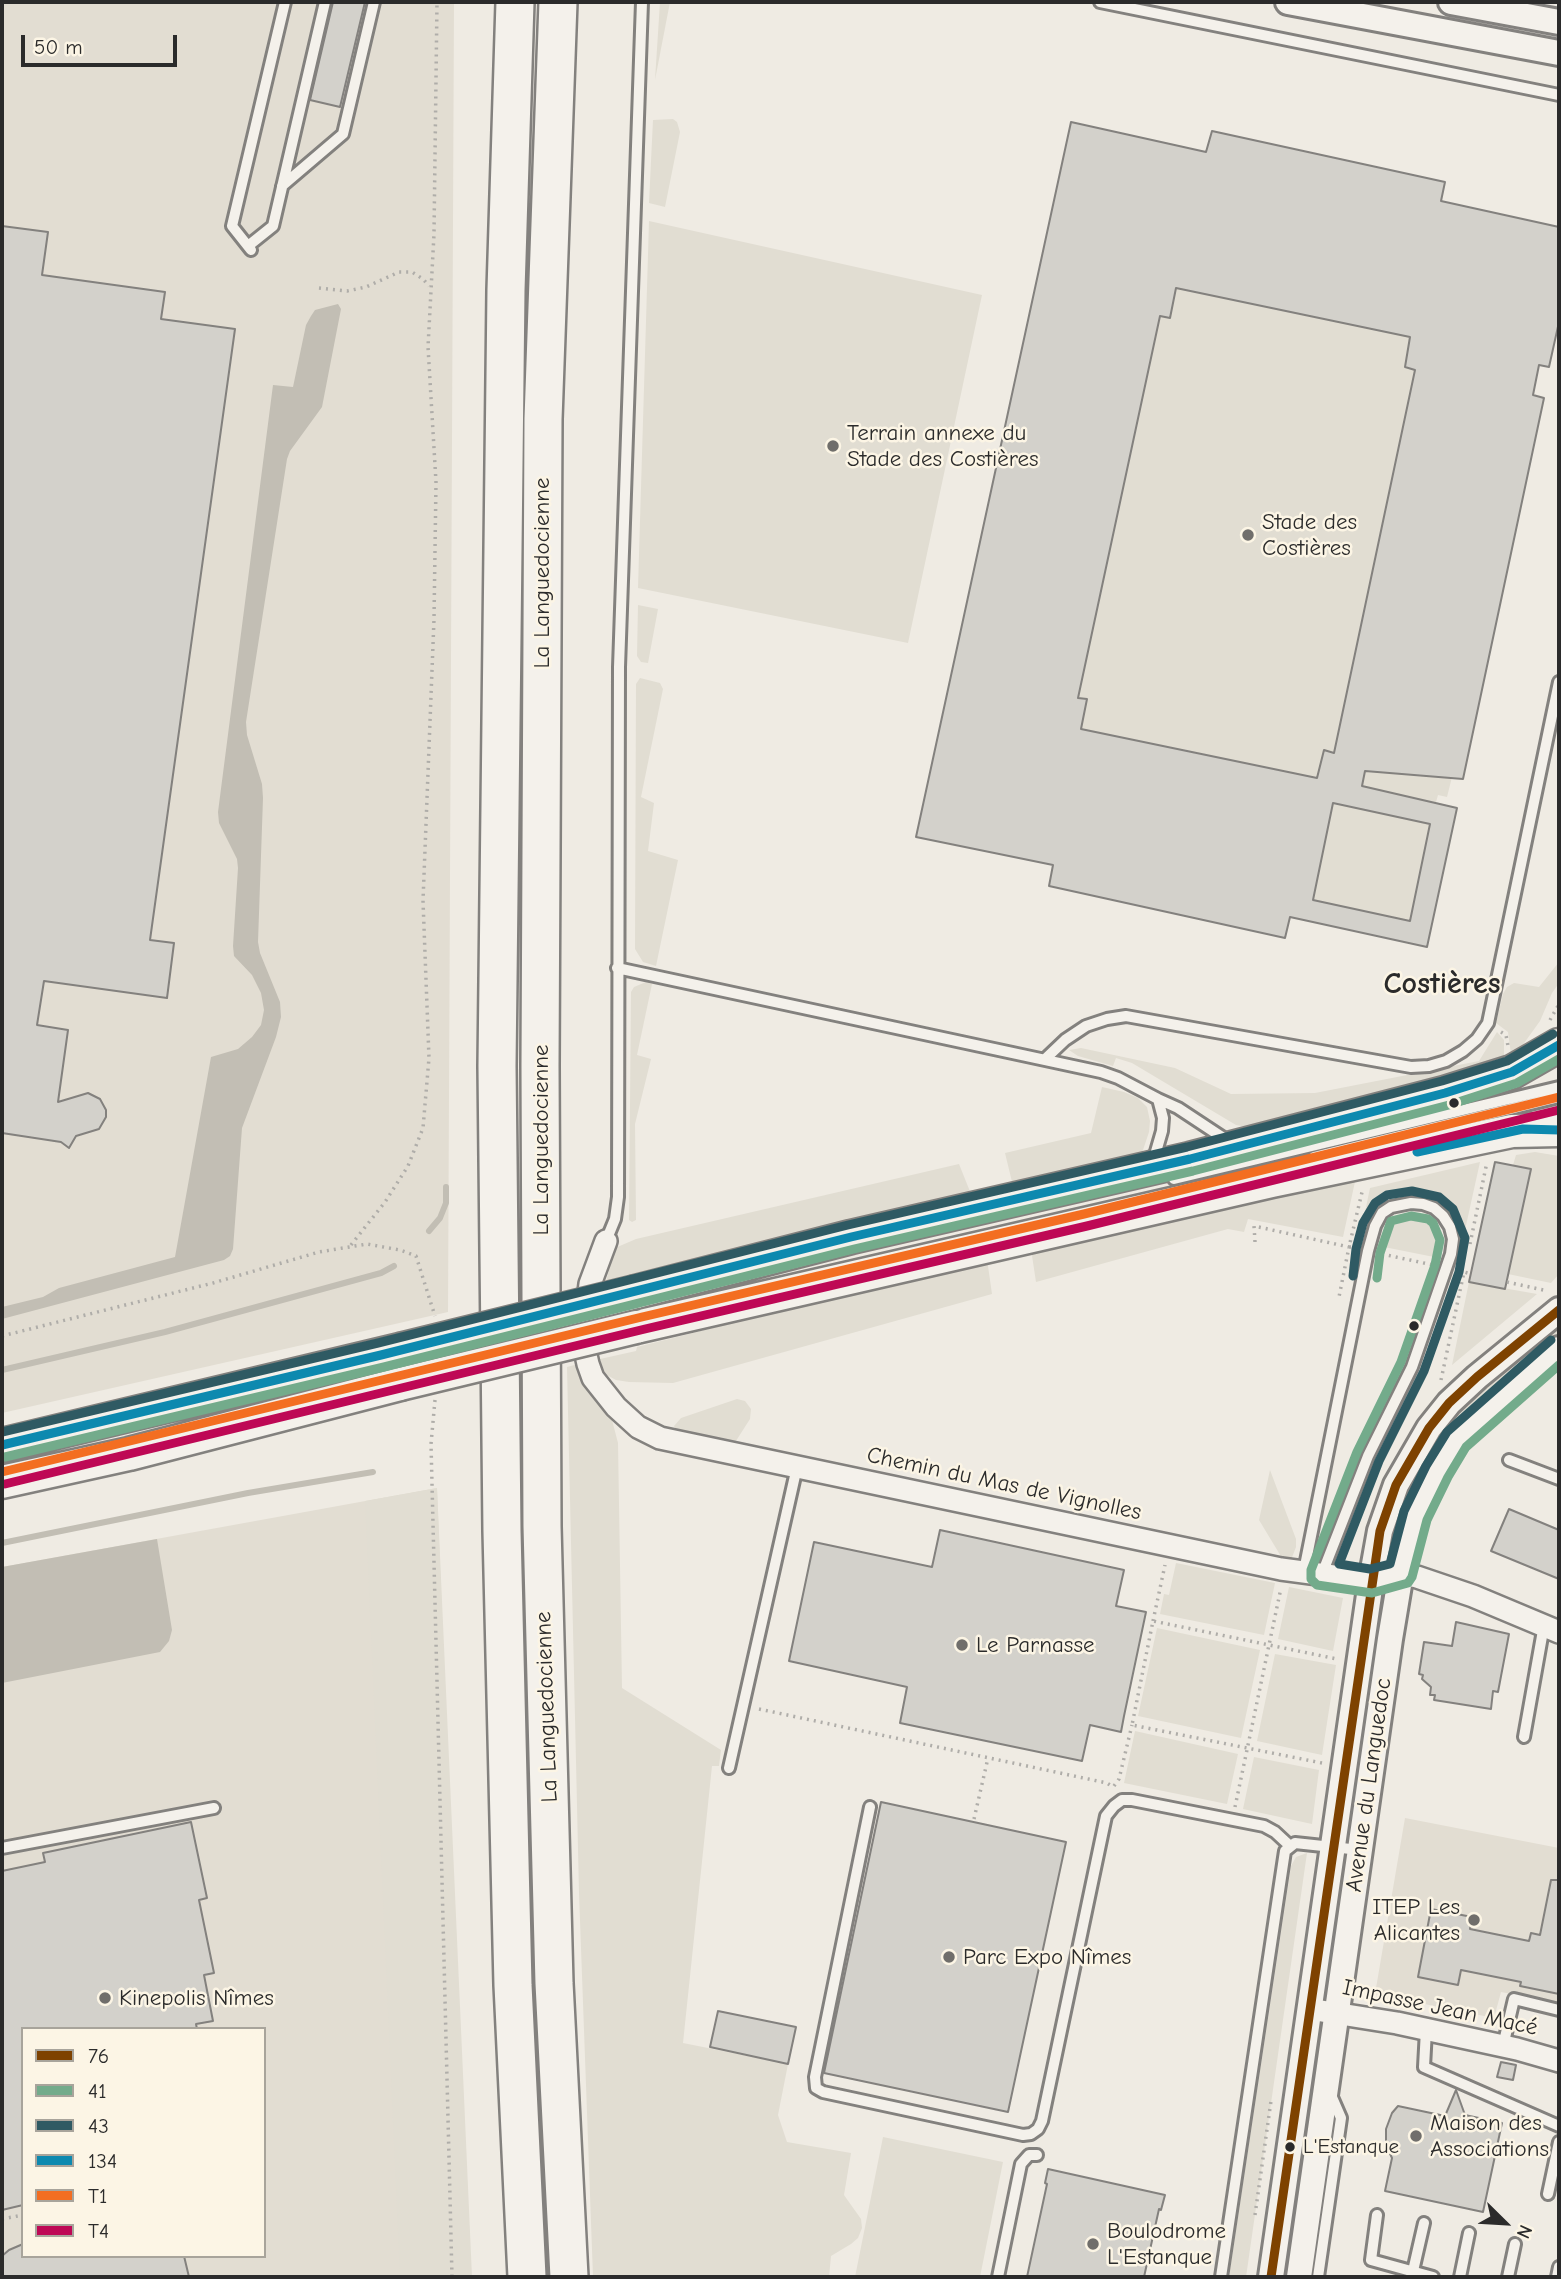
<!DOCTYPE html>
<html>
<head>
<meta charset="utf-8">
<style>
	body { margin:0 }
	#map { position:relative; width:1561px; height:2279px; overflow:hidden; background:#efebe3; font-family:"Comic Neue",sans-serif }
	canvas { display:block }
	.frame { position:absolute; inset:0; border:4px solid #2b2b2b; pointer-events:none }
	.legend { position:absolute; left:21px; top:2027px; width:245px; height:231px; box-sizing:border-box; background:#fcf5e5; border:2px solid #a8a49b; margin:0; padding:9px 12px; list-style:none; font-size:21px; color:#2b2b2b }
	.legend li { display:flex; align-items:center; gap:14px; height:35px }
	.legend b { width:35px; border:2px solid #a8a49b }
	.north { position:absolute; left:1470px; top:2188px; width:70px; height:70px; -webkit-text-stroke:5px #fcf5e5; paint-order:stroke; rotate:114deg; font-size:19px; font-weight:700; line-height:28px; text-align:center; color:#2b2b2b }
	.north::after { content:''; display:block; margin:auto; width:24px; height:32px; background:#2b2b2b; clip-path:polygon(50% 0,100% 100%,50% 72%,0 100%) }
	.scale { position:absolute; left:21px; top:35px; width:156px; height:32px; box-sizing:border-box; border:4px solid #2b2b2b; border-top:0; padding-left:9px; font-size:21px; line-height:24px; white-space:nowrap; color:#2b2b2b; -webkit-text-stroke:5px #fcf5e5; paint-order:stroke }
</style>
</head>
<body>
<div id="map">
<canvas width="1561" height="2279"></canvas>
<div class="frame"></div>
<ul class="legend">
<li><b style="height:9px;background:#7e4200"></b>76</li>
<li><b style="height:9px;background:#73ab8b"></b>41</li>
<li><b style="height:9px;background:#2f5a63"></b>43</li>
<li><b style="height:9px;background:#0d89af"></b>134</li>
<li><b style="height:9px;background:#f36e21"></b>T1</li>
<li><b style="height:9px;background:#be0855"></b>T4</li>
</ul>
<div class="north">N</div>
<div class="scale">50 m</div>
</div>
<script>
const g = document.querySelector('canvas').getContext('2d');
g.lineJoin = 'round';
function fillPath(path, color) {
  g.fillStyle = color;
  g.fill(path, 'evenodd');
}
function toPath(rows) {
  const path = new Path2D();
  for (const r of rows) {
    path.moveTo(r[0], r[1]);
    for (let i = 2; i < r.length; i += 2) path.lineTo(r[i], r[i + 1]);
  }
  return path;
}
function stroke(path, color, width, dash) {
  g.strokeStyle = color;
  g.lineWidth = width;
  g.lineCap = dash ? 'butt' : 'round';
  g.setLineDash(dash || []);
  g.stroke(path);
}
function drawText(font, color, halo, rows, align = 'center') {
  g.font = font + ' "Comic Neue",sans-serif';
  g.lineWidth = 5;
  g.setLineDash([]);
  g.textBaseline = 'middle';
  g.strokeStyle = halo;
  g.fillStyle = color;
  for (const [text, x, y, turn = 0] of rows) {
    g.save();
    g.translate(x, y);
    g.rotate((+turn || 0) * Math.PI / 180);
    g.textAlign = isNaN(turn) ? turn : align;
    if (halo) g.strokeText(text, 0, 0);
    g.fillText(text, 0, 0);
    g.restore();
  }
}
const built = toPath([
	[2,2,454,2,448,1312,2,1413],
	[437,1488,468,2277,2,2277,2,1567],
	[23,2029,264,2029,264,2256,23,2256],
	[1405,1818,1559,1848,1559,2003,1501,1992,1494,2018,1375,1994]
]);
const green = toPath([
	[660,2,670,2,655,80],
	[673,119,677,122,680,132,665,207,649,203,653,120],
	[1071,122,1187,147,1184,158,1204,161,1212,131,1318,154,1331,189,1338,158,1445,182,1439,211,1461,206,1559,227,1559,322,1549,367,1529,363,1528,371,1537,374,1533,395,1544,398,1521,501,1447,797,1438,795,1436,802,1457,808,1427,947,1309,921,1292,908,1285,938,1049,886,1055,857,1037,853,1035,862,916,837],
	[649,221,982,295,908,643,638,588],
	[638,605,658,609,648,663,641,662,637,656],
	[640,678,660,683,663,689,641,797,654,803,648,851,678,860,656,966,643,962,635,949,636,684],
	[1559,962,1559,983,1552,993,1540,1021,1522,1046,1511,1054,1508,1032,1496,1023,1503,994,1507,987,1514,983,1539,987],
	[646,982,652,984,637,1055,651,1059,635,1124,636,1220,632,1222,629,1220,631,992,634,987],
	[1497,1032,1504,1040,1504,1058,1486,1066,1468,1073,1247,1127,1236,1125,1132,1063,1116,1058,1113,1066,1078,1056,1069,1050,1081,1048,1175,1068,1231,1094,1315,1093,1479,1061],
	[1102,1087,1124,1092,1138,1098,1147,1107,1150,1121,1149,1132,1141,1156,1014,1190,1005,1153,1091,1133],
	[1535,1152,1559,1156,1559,1274,1551,1283,1508,1274,1530,1169,1513,1165,1516,1155],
	[1480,1162,1463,1239,1456,1213,1446,1202,1421,1190,1407,1189,1384,1198,1374,1206,1367,1215,1361,1242,1359,1241,1370,1188],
	[959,1164,973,1199,605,1285,615,1248,636,1239],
	[1356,1177,1343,1237,1248,1219,1244,1232,1228,1229,1036,1282,1031,1249],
	[1410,1214,1428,1219,1435,1227,1440,1242,1439,1258,1379,1246,1382,1234,1386,1227,1400,1215],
	[987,1259,992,1294,673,1383,629,1382,616,1380,603,1373,600,1359,636,1351,637,1347],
	[1469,1282,1537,1294,1452,1365],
	[1559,1324,1559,1338,1475,1408,1394,1550,1388,1549,1395,1515,1405,1488,1439,1431,1469,1399],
	[578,1364,605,1405,612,1420,618,1443,622,1688,721,1750,719,1766,712,1766,683,2043,788,2064,778,2115,787,2142,851,2153,844,2195,861,2219,862,2228,858,2238,851,2244,831,2256,829,2277,593,2277,579,1893,567,1367],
	[737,1399,745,1401,751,1409,750,1419,734,1444,676,1430,674,1426,681,1418],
	[1270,1470,1296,1539,1296,1547,1291,1560,1282,1558,1259,1520],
	[437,1488,472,2277,400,2277,365,1501],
	[1176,1563,1275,1583,1264,1635,1160,1614,1164,1594,1169,1595],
	[1289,1587,1343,1598,1333,1651,1278,1639],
	[1157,1628,1260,1650,1241,1738,1138,1716],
	[1371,1647,1381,1648,1351,1827,1347,1825],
	[1275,1654,1336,1665,1322,1755,1257,1741],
	[1135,1731,1238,1754,1227,1804,1124,1783],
	[1254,1757,1319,1770,1312,1824,1243,1809],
	[1307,1853,1246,2277,1229,2277,1291,1866,1296,1857],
	[1344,1861,1349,1862,1327,1997,1322,1993,1342,1862],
	[1312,2069,1320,2070,1291,2277,1281,2277],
	[883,2137,1003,2162,980,2277,855,2277]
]);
const water = toPath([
	[338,304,341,309,322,407,290,451,287,459,246,722,247,735,262,784,263,798,258,942,260,953,280,1002,281,1017,276,1037,242,1128,233,1249,230,1256,224,1260,2,1319,2,1307,43,1297,59,1288,175,1257,211,1057,238,1049,252,1037,261,1025,264,1010,261,993,252,975,234,956,233,946,238,868,237,859,219,823,218,812,273,385,293,387,306,325,311,316,315,310],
	[157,1539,172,1630,169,1641,160,1652,2,1683,2,1567]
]);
const stream = toPath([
	[429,1231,440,1218,446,1203,446,1187],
	[2,1370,165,1332,381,1273,394,1266],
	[2,1543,248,1493,373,1472]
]);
const building = toPath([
	[333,2,365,2,340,107,310,100,333,2],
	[1071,122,1206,152,1212,131,1445,182,1441,201,1559,227,1559,322,1549,367,1539,365,1533,395,1544,398,1463,779,1365,771,1362,786,1457,808,1427,947,1290,917,1285,938,1049,886,1053,865,916,837,1071,122],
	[1176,288,1410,337,1405,367,1415,370,1334,753,1324,750,1317,778,1081,729,1087,699,1078,698,1160,316,1170,318,1176,288],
	[1333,803,1430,824,1410,921,1313,900,1333,803],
	[2,226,48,232,42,275,165,292,161,319,235,329,150,940,174,943,167,998,44,981,37,1025,68,1030,58,1102,88,1093,100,1099,106,1110,106,1117,99,1129,76,1136,69,1148,61,1142,2,1133,2,226],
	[1495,1162,1531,1169,1505,1289,1469,1282,1495,1162],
	[1509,1509,1559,1530,1559,1579,1491,1551,1509,1509],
	[940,1530,1124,1570,1116,1606,1146,1612,1124,1716,1121,1732,1090,1725,1082,1761,900,1723,907,1687,789,1661,814,1542,932,1567,940,1530],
	[1456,1622,1509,1634,1498,1692,1493,1691,1491,1709,1434,1700,1435,1695,1430,1695,1431,1687,1422,1679,1423,1675,1419,1674,1424,1642,1452,1646,1456,1622],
	[881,1802,1066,1842,1008,2112,824,2073,881,1802],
	[191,1822,207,1898,199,1900,214,1973,204,1975,213,2021,196,2024,197,2029,23,2029,23,2205,2,2210,2,1871,45,1862,43,1853,191,1822],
	[1551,1880,1559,1880,1559,1994,1520,1986,1521,1982,1461,1970,1458,1985,1418,1977,1431,1909,1472,1917,1470,1929,1529,1941,1531,1933,1540,1935,1551,1880],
	[718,2011,796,2027,788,2064,710,2047,718,2011],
	[1501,2062,1516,2065,1513,2080,1497,2077,1501,2062],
	[1456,2090,1465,2115,1502,2123,1483,2212,1385,2191,1392,2158,1386,2145,1386,2129,1392,2113,1398,2106,1445,2116,1456,2090],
	[1048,2169,1165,2195,1161,2210,1159,2209,1144,2277,1027,2277,1047,2184,1045,2183,1048,2169],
	[23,2244,23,2256,184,2256,189,2277,2,2277,2,2256,9,2250,23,2244]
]);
const path = toPath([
	[319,288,347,291,366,287,399,272,412,272,423,279,429,286],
	[1550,1020,1559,1004],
	[1501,1032,1506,1035,1508,1046],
	[1255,1242,1254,1226,1349,1247,1339,1297],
	[1470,1244,1487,1162],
	[351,1245,385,1202,408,1166,423,1128,429,1058,423,901,434,619,436,482,428,347,434,234,437,2],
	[1351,1247,1349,1247,1363,1188],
	[1382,1254,1433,1265],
	[1507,1282,1548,1291],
	[2,1336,213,1283,319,1252,367,1244,400,1250,416,1256,435,1316],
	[1441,1380,1464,1272,1471,1274],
	[435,1400,431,1444,452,2277],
	[1153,1621,1165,1565],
	[759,1709,1107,1783,1113,1787],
	[1322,1763,1132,1725,1153,1621,1337,1659],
	[1114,1786,1119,1779,1132,1725],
	[1235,1807,1281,1588],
	[974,1819,988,1758],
	[1255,2215,1271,2101],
	[2,2219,23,2215]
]);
const service = toPath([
	[1100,2,1559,95],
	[282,186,343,134,374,2],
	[248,246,273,226,325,2],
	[251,250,232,226,285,2],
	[617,968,1101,1072,1118,1078,1158,1099],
	[1045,1059,1065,1040,1086,1026,1107,1019,1126,1016,1411,1067,1429,1066,1446,1061,1463,1051,1477,1039,1488,1023,1559,682],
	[1314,1157,1559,1097],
	[1153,1162,1162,1131,1163,1118,1158,1099,1178,1108,1231,1143],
	[1174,1179,1559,1087],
	[606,1241,615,1219,618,1197,619,667,642,2],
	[1509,1460,1559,1479],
	[1304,1571,1368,1251,1375,1226,1382,1213,1391,1207,1411,1203,1423,1204,1434,1208,1443,1216,1450,1227,1453,1239,1451,1254,1412,1367,1368,1456,1322,1574],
	[1524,1737,1544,1625],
	[729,1768,797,1467],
	[870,1807,815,2077,816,2088,823,2092,1023,2135,1031,2134,1038,2129,1042,2121,1106,1816,1114,1806,1122,1800,1132,1800,1264,1826,1275,1832,1289,1845],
	[2,1848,214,1808],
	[1426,2030,1424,2067,1559,2126],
	[1503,2046,1514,1999,1559,2010],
	[1548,2194,1559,2142],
	[1377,2215,1371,2260,1433,2277],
	[1413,2271,1424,2223],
	[998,2277,1021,2164,1029,2155,1037,2155],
	[1221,2277,1285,1851,1295,1843,1360,1850],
	[1318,2277,1341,2118,1331,2095],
	[1460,2277,1469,2233],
	[1508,2277,1515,2244],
	[1557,2277,1559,2267]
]);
const minor = toPath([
	[606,1241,590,1284,585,1323,584,1346,588,1364,593,1378,616,1407,638,1427,660,1438,1281,1569,1371,1581,1400,1574,1417,1577,1473,1596,1559,1632],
	[1309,2009,1397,2023,1517,2049,1559,2061]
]);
const tertiary = toPath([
	[1288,2,1559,53],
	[1451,2,1559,22],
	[1271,2277,1371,1581,1380,1531,1396,1485,1429,1428,1449,1403,1477,1377,1559,1310],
	[1299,2277,1390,1639,1405,1549,1415,1516,1437,1471,1457,1439,1559,1349]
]);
const primary = toPath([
	[636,1292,851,1237,1190,1159,1445,1093,1512,1072,1559,1045],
	[636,1327,1272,1181,1512,1131,1559,1130],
	[2,1445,400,1350],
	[2,1482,129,1454,400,1384]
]);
const motorway = toPath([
	[515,2,506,290,497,1066,502,1531,513,1985,527,2277],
	[558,2,543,419,540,1065,542,1526,554,1983,569,2277]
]);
const primaryBridge = toPath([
	[400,1350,636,1292],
	[400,1384,636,1327]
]);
const bus1 = toPath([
	[1271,2277,1380,1531,1396,1485,1429,1428,1449,1403,1477,1377,1559,1310]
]);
const bus2 = toPath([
	[1377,1278,1380,1253,1391,1221,1411,1216,1428,1219,1433,1223,1440,1240,1435,1265,1401,1362,1357,1452,1311,1570,1311,1579,1317,1585,1372,1593,1408,1583,1412,1577,1427,1520,1448,1477,1466,1447,1559,1365],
	[5,1457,384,1367,854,1249,1193,1171,1449,1105,1517,1083,1559,1059]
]);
const bus3 = toPath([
	[1353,1276,1356,1249,1363,1223,1375,1203,1387,1195,1412,1191,1439,1197,1453,1209,1465,1238,1459,1272,1424,1371,1379,1461,1339,1564,1370,1569,1390,1564,1404,1511,1426,1466,1447,1432,1551,1340],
	[2,1432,378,1343,848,1225,1187,1147,1442,1081,1507,1061,1553,1034]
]);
const bus4 = toPath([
	[1417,1152,1523,1129,1559,1130],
	[2,1445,381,1355,851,1237,1190,1159,1445,1093,1512,1072,1559,1045]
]);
const bus5 = toPath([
	[2,1472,642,1317,1084,1214,1559,1097]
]);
const bus6 = toPath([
	[5,1484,645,1329,1087,1226,1559,1110]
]);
const markers = [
	[833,446,7,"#706e6b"],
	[1248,535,7,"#706e6b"],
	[1454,1103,6,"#2b2b2b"],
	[1414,1326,6,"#2b2b2b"],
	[962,1645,7,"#706e6b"],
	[1474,1920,7,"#706e6b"],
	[949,1957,7,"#706e6b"],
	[105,1998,7,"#706e6b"],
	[1416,2136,7,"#706e6b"],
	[1290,2147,6,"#2b2b2b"],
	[1093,2244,7,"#706e6b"]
];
const busNames = [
	["L'Estanque",1303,2147]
];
const poiNames = [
	["Terrain annexe du",847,433],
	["Stade des Costières",847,459],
	["Stade des",1262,522],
	["Costières",1262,548],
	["Le Parnasse",976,1645],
	["ITEP Les",1460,1907,"right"],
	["Alicantes",1460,1933,"right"],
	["Parc Expo Nîmes",963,1957],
	["Kinepolis Nîmes",119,1998],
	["Maison des",1430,2123],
	["Associations",1430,2149],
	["Boulodrome",1107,2231],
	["L'Estanque",1107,2257]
];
const streetNames = [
	["La Languedocienne",542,573,-90],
	["La Languedocienne",541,1140,-90],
	["Chemin du Mas de Vignolles",1004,1484,12],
	["La Languedocienne",547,1707,-92],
	["Avenue du Languedoc",1369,1785,-82],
	["Impasse Jean Macé",1440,2008,12]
];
const districtNames = [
	["Costières",1442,985]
];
fillPath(built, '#e2ddd2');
fillPath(green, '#e1ddd2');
fillPath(water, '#c2beb4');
stroke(stream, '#c2beb4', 6);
fillPath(building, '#d3d1cb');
stroke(building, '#83817e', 2);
stroke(service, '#83817e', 16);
stroke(minor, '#83817e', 26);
stroke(tertiary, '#83817e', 30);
stroke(primary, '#83817e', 37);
stroke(motorway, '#83817e', 42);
stroke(path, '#afada9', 3.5, [2, 5]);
stroke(service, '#f4f1eb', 10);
stroke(minor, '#f4f1eb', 21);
stroke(tertiary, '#f4f1eb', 24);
stroke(primary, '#f4f1eb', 32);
stroke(motorway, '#f4f1eb', 37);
stroke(primaryBridge, '#83817e', 37, []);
stroke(primaryBridge, '#f4f1eb', 32);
stroke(bus1, '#7e4200', 9);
stroke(bus2, '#73ab8b', 9);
stroke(bus3, '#2f5a63', 9);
stroke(bus4, '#0d89af', 9);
stroke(bus5, '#f36e21', 9);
stroke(bus6, '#be0855', 9);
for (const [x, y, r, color] of markers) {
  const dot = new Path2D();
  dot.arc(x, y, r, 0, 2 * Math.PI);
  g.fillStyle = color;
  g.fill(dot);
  stroke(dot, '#fcf5e5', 2.5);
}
drawText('21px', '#2b2b2b', '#fcf5e5', busNames, 'left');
drawText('23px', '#2b2b2b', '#fcf5e5', poiNames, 'left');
drawText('23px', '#2b2b2b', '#fcf5e5', streetNames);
drawText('bold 30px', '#2b2b2b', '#fcf5e5', districtNames);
</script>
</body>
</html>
